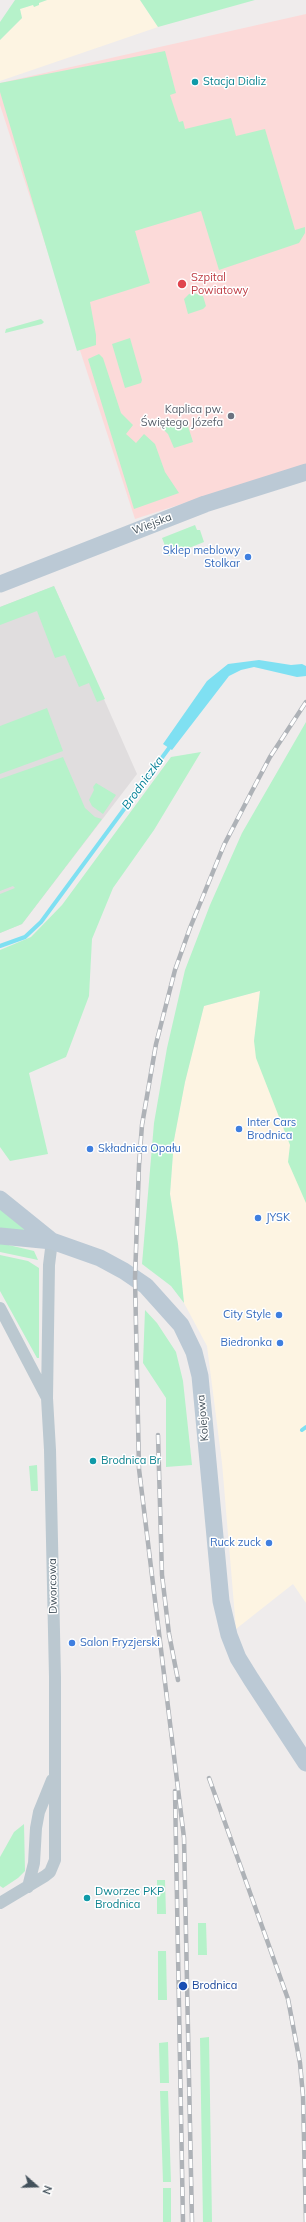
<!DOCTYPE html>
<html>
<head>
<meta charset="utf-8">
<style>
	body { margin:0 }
	#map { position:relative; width:306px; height:2222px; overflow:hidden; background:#efecec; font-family:Mulish,sans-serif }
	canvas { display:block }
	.north { position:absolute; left:16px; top:2166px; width:40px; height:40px; -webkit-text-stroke:3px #fff; paint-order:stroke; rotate:110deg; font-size:11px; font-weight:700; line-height:16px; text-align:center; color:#43515b }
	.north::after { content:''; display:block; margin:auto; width:14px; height:18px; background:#43515b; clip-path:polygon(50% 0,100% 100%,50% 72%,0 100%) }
</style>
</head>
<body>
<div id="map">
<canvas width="306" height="2222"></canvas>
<div class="north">N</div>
</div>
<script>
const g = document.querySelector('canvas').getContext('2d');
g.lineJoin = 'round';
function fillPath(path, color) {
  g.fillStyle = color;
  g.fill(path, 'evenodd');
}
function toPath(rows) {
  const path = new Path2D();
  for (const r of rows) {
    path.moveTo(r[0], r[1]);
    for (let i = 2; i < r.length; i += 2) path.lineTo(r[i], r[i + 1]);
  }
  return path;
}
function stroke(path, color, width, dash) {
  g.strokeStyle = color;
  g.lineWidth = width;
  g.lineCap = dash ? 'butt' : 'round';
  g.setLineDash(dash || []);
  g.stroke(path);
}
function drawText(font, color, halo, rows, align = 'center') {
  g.font = font + ' Mulish,sans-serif';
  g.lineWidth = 3;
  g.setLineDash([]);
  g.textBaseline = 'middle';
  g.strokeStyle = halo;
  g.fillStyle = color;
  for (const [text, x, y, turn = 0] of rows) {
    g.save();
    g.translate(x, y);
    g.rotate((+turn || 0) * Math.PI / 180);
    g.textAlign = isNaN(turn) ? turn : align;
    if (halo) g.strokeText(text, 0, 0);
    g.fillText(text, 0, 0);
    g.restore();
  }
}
const commercial = toPath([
	[47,0,140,0,158,27,0,81,0,40,22,18,20,9],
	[260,991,254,1041,306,1034,306,1603,293,1584,236,1629,222,1463,207,1346,184,1303,178,1244,170,1194,174,1140,185,1082,204,1006]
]);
const education = toPath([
	[54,586,137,774,22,924,0,933,0,607]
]);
const medical = toPath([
	[306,14,306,464,135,519,0,105,0,83]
]);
const green = toPath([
	[15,0,47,0,39,3,39,5,34,7,33,5,20,9,22,18,0,40,0,22],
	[140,0,255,0,158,27],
	[165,51,176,93,170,95,179,122,183,121,185,129,231,118,236,136,265,129,295,230,305,227,305,233,299,243,219,270,201,211,135,231,150,283,90,302,96,335,96,345,77,351,0,92,0,83],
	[194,293,203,296,206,306,203,309,188,314,184,299,189,294],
	[41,319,44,322,42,324,5,333,6,329],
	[130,338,142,380,141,383,125,388,112,344],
	[99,354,103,358,121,413,133,425,126,434,136,443,144,434,155,444,165,472,179,493,134,509,88,359],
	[187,423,193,442,174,448,168,434,162,428],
	[195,525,197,530,200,530,204,542,169,556,162,538],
	[54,586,105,699,97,702,89,683,79,687,65,655,55,658,37,611,0,625,0,607],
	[47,708,63,751,0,774,0,726],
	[306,722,306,1203,288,1162,290,1145,256,1058,254,1041,260,991,204,1006,185,1082,174,1140,170,1194,178,1244,184,1303,171,1286,142,1264,154,1123,167,1048,185,970,210,905,242,833],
	[201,752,154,830,113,888,92,939,89,996,66,1057,29,1073,48,1154,10,1161,0,1147,0,950,31,937,62,905,171,757],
	[63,757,85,808,95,817,102,819,22,924,0,933,0,894,15,888,13,886,0,891,0,779],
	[96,783,116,795,103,814,92,806,89,800,94,790,93,787],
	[0,1208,27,1230,17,1231,0,1228],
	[0,1243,34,1251,38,1260,0,1252],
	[0,1255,28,1261,39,1268,39,1358,37,1358,0,1291],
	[145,1310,157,1323,176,1352,183,1381,192,1465,166,1467,166,1398,143,1363],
	[37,1465,38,1491,31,1491,29,1466],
	[24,1824,25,1871,18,1878,3,1888,0,1886,0,1857,14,1832],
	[157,1880,165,1880,166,1914,157,1914],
	[198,1923,206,1923,207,1955,198,1955],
	[158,1951,166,1951,167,2000,158,2000],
	[209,2037,212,2222,203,2222,200,2038],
	[168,2042,169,2083,160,2083,159,2043],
	[160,2091,168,2091,171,2182,163,2182],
	[163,2188,171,2188,171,2222,163,2222]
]);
const water = toPath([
	[259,660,291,665,302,664,306,666,306,676,297,677,254,667,241,670,229,676,172,750,163,744,207,681,228,664]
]);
const stream = toPath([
	[0,946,25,937,41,922,172,744],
	[302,1430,306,1427]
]);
const street = toPath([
	[0,1308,46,1396],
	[28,1887,34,1863,36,1828,39,1812,52,1780],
	[0,1903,45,1876,50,1872,55,1860,55,1677,50,1450,47,1398,49,1265,52,1241]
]);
const secondary = toPath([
	[0,584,205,504,306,472],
	[0,1199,52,1241],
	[0,1236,52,1241,100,1258,124,1271,146,1286,181,1325,194,1352,200,1376,221,1601,229,1635,238,1658,251,1679,306,1763]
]);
const rail = toPath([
	[158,1435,162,1575,169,1634,178,1680],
	[209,1778,288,1999,300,2063,303,2096,306,2222],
	[175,1791,183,2222],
	[192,2222,184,1838,139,1469,135,1278,139,1165,142,1125,156,1044,175,970,190,928,224,845,252,791,270,757,306,702]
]);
const markers = [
	[195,82,4,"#0f9aa8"],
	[182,284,5,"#e0444e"],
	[231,416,4,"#6b7280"],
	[248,557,4,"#3f7fe0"],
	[239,1129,4,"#3f7fe0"],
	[90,1149,4,"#3f7fe0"],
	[258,1218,4,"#3f7fe0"],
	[279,1315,4,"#3f7fe0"],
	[280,1343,4,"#3f7fe0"],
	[93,1461,4,"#0f9aa8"],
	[269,1543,4,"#3f7fe0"],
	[72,1643,4,"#3f7fe0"],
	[87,1898,4,"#0f9aa8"],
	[183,1986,5,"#1a4fb4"]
];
const cultureNames = [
	["Stacja Dializ",203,82],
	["Brodnica Br",101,1461],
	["Dworzec PKP",95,1892],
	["Brodnica",95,1905]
];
const healthNames = [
	["Szpital",191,278],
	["Powiatowy",191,291]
];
const worshipNames = [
	["Kaplica pw.",223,410],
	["Świętego Józefa",223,423]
];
const streetNames = [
	["Wiejska",152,524,-21],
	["Kolejowa",203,1418,-95],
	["Dworcowa",53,1586,-91]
];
const shopNames = [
	["Sklep meblowy",240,551],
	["Stolkar",240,564],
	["Inter Cars",247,1123,"left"],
	["Brodnica",247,1136,"left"],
	["Składnica Opału",98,1149,"left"],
	["JYSK",266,1218,"left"],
	["City Style",271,1315],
	["Biedronka",272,1343],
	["Ruck zuck",261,1543],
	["Salon Fryzjerski",80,1643,"left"]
];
const transitNames = [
	["Brodnica",192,1986]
];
const waterNames = [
	["Brodniczka",143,783,-54]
];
fillPath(commercial, '#fdf4e2');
fillPath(education, '#e0ddde');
fillPath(medical, '#fcdad9');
fillPath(green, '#b6f2ca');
fillPath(water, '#7fe0f2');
stroke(stream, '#7fe0f2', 4);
stroke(street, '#bbc8d0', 12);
stroke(secondary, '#bbc9d5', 17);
stroke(rail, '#aeb2b7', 4.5);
stroke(rail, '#fff', 3, [9]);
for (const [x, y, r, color] of markers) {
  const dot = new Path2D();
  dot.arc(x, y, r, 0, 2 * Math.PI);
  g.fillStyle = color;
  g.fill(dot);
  stroke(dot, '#fff', 1.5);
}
drawText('11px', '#0d838f', '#fff', cultureNames, 'left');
drawText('11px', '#be3a42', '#fff', healthNames, 'left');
drawText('11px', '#5b616d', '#fff', worshipNames, 'right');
drawText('11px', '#43515b', '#fff', streetNames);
drawText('11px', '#366cbe', '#fff', shopNames, 'right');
drawText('11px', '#164399', '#fff', transitNames, 'left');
drawText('italic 12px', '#048097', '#fff', waterNames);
</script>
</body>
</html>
